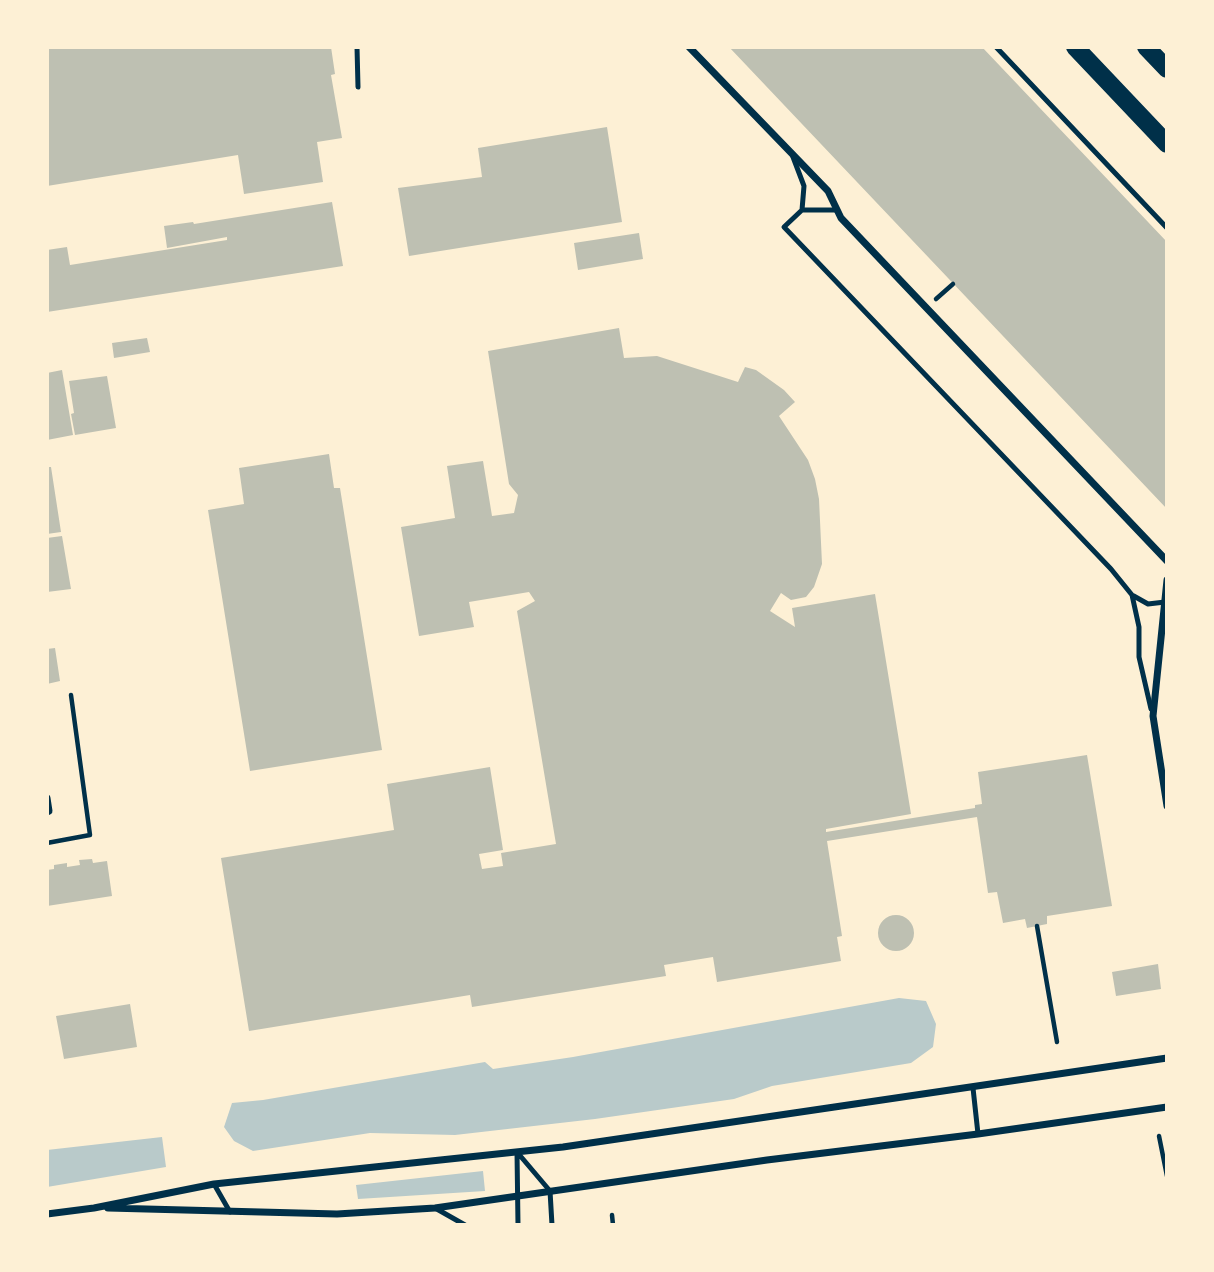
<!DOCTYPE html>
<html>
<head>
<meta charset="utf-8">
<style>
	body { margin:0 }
	#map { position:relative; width:1214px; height:1272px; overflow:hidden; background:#fdf0d5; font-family:Figtree,sans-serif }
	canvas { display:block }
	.frame { position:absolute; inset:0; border:49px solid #fdf0d5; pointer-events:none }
</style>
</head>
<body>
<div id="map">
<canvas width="1214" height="1272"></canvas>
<div class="frame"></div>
</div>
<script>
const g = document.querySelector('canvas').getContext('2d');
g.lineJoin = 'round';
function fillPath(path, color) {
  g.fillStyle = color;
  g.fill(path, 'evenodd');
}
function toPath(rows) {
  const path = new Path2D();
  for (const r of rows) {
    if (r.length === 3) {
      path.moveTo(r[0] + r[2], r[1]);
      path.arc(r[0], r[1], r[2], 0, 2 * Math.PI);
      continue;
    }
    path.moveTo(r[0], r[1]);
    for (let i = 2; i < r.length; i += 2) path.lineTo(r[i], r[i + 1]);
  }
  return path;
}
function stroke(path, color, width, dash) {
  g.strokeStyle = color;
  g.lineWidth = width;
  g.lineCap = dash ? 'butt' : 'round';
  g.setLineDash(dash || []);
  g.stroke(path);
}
const green = toPath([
	[899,998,926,1001,936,1024,933,1047,911,1063,772,1086,734,1099,595,1119,455,1135,370,1133,253,1151,234,1141,224,1127,232,1103,263,1100,485,1062,493,1069,573,1057],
	[162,1137,166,1167,47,1187,47,1150],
	[483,1171,485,1191,358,1199,356,1185]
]);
const building = toPath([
	[47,47,331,47,335,74,331,75,342,138,317,142,323,182,244,194,238,155,47,186],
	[729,47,982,47,1167,242,1167,509],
	[607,127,622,222,409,256,398,188,482,177,478,148],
	[332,202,343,266,47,312,47,250,67,247,70,265,227,240,227,237,167,248,164,226,193,222,194,224],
	[639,233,643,259,578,270,574,243],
	[619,328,624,358,657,356,738,382,745,367,756,370,784,390,795,402,779,416,808,460,815,479,819,499,822,564,814,587,806,597,791,600,781,593,770,611,795,627,792,608,875,594,911,814,826,829,826,832,975,808,975,805,982,804,978,772,1087,755,1112,906,1047,916,1047,924,1027,928,1025,919,1003,923,997,892,988,893,977,817,827,841,842,936,837,937,841,961,717,982,713,957,664,965,666,976,472,1007,470,995,249,1031,221,858,394,830,387,784,490,767,503,850,479,854,482,869,503,866,501,853,556,844,517,611,535,601,529,592,469,602,474,627,419,636,401,527,455,518,447,466,483,461,492,516,514,513,518,495,509,484,488,351],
	[147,338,150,352,114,358,112,343],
	[62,370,73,435,47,440,47,373],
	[107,376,116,428,75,435,71,414,74,413,69,381],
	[329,454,334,488,340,488,382,750,250,771,208,510,244,504,239,468],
	[47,467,51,467,61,532,47,534],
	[62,536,71,589,47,592,47,538],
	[55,648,60,681,47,684,47,649],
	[92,859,93,863,107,861,112,896,47,906,47,870,54,869,54,865,67,863,67,867,80,865,79,860],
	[896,933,18],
	[1158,964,1161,989,1116,996,1112,972],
	[130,1004,137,1047,64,1059,56,1016]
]);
const path = toPath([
	[936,299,953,284],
	[47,843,90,835,71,695],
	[1037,926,1057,1042],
	[1159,1136,1167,1176],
	[612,1215,613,1225]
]);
const service = toPath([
	[357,47,358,87],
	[996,47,1167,228],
	[793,157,804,186,802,210,784,227,1111,569,1132,595,1148,604,1165,602],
	[802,210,837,210],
	[1132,595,1139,627,1139,657,1151,709],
	[973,1088,978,1134],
	[517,1152,550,1191,552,1225],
	[517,1152,518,1225],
	[214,1184,230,1212],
	[435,1208,465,1225]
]);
const minor = toPath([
	[689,47,828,191,841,218,1167,561],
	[1167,580,1153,716,1167,806],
	[47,798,49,811,47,812],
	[108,1208,337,1214,435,1208,767,1160,978,1134,1167,1107],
	[47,1214,94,1208,214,1184,563,1147,1167,1058]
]);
const primary = toPath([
	[1075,47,1167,144],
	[1146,47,1167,69]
]);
fillPath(green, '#b9caca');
fillPath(building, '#bec0b2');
stroke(path, '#003049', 4.5);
stroke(service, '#003049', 5);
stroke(minor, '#003049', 7);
stroke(primary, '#003049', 18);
</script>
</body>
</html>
